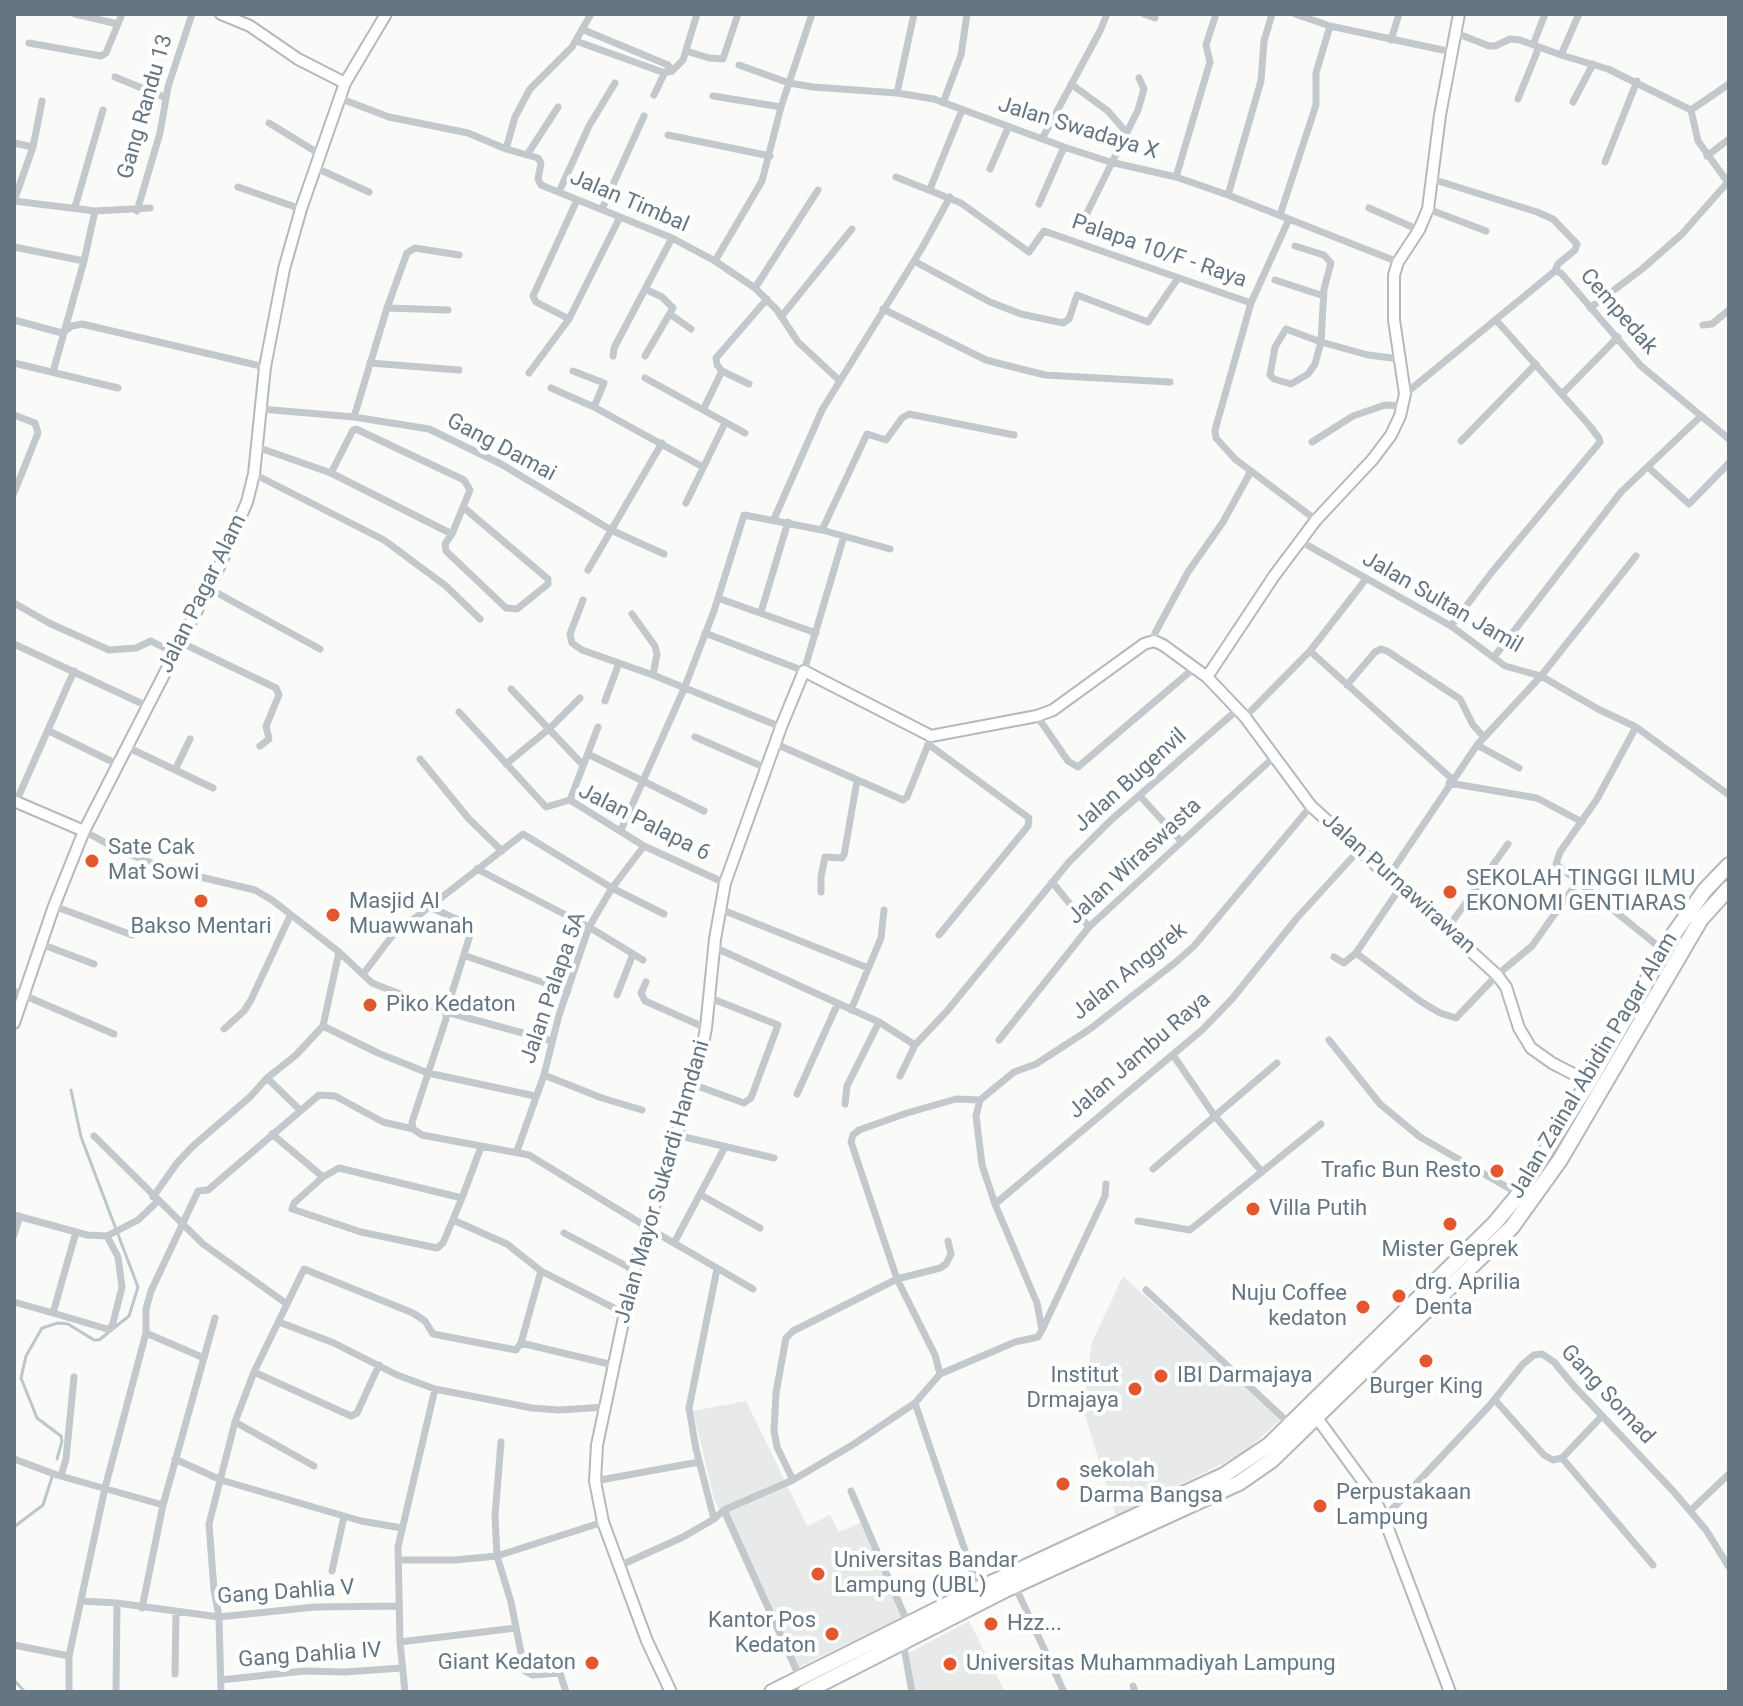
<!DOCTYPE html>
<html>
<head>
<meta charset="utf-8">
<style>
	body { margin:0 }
	#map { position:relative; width:1743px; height:1706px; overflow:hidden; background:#fafaf8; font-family:Roboto,sans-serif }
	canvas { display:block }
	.frame { position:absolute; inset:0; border:16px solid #657683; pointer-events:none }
</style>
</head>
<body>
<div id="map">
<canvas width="1743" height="1706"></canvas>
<div class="frame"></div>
</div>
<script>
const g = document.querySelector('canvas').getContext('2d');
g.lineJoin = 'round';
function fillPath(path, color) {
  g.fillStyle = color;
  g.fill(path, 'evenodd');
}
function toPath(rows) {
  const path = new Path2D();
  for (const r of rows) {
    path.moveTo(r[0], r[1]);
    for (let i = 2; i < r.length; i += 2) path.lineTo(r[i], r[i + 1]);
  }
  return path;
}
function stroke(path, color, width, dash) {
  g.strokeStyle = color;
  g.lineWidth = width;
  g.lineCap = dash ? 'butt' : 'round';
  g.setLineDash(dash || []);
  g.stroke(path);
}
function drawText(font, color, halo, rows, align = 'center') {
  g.font = font + ' Roboto,sans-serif';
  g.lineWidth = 8;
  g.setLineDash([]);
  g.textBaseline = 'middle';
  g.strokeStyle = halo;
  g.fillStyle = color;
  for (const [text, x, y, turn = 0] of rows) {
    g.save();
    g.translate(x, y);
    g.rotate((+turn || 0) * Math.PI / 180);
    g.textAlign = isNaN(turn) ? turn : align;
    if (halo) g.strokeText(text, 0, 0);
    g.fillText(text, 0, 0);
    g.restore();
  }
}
const built = toPath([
	[1123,1276,1281,1419,1244,1453,1116,1516,1083,1409,1092,1342],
	[746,1401,807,1526,830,1515,839,1532,864,1521,905,1616,793,1670,714,1499,693,1411],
	[969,1621,1005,1692,915,1692,909,1653]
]);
const stream = toPath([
	[57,1459,62,1441,61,1436,37,1418,21,1378,26,1356,42,1328,58,1323,68,1324,94,1340,99,1340,129,1316,138,1287,81,1137,71,1090],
	[14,1527,43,1505,53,1474],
	[14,1680,25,1692]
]);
const street = toPath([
	[75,14,118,24],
	[1144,14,1155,18],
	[1295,14,1330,26,1452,52],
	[584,30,668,65,672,71],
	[1456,33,1489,46,1495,46,1510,39,1520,40,1561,55,1608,69,1691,110],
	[1391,40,1399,14],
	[576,41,665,73,672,71],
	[29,43,101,56,106,53,122,14],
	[1533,45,1545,14],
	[686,51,709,58,723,59,738,14],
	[1561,55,1579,14],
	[739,65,789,83,813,87,897,93,934,99,1064,147,1110,162,1176,177,1228,195,1398,262],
	[672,71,683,60,697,14],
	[115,77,166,98],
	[1071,84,1108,111,1127,133],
	[897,93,914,14],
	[654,95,665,72],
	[713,96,781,107],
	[339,98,389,117,468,133,506,149,538,158,541,163,538,179,541,185,672,238,715,261,755,288,777,310,798,342,840,381],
	[1518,99,1539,47],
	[1573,102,1593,64],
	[943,103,961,55,967,14],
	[1691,110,1698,141,1729,184],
	[1691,110,1729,84],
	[269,123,318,153],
	[668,135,770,156],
	[1042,139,1100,31,1107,14],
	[14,143,33,147],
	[506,149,515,117,530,89,572,47,591,14],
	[527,155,558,107],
	[1707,156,1729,139],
	[1605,162,1637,81],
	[314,167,369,192],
	[990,169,1008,128],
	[896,177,961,203,1029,252,1044,231,1251,303],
	[1176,177,1210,62,1206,45,1216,14],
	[1432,179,1537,212,1553,219,1577,244,1575,250,1558,264,1555,271],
	[238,187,301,209],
	[930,189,962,110],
	[559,192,589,126,615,83],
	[1228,195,1261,81,1264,41,1272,14],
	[14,201,95,211,150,208],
	[14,201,33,147,42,101],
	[1039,204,1064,147],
	[75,207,103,110],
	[1369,208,1419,230],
	[602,209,644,116],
	[1428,209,1486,231],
	[137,211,160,133,168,87,192,14],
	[1280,215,1316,105,1316,73,1330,26],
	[1289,219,1251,303,1215,430,1216,438,1235,459,1316,520],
	[1083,221,1138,110,1144,89,1139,78],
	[1295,246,1324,255,1331,263,1324,289,1321,342,1315,364,1308,374,1291,384,1274,379,1270,375,1275,347,1286,329,1321,342,1368,355,1400,359],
	[14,247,84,261],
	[715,261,762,181,781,107,812,14],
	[914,261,990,302,1021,314,1063,323,1069,319,1077,295,1148,322,1178,278],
	[1275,280,1324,296],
	[755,288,818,190],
	[387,308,448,310],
	[1590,308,1642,269,1682,234,1727,183],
	[883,309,986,360,1009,366,1045,375,1170,382],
	[670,314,691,329],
	[781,317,852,229],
	[569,319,536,302,533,296,577,200],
	[14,320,62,333],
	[1703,325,1712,324,1729,310],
	[62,333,72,326,82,324,265,367],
	[613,356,614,348,672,238],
	[645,356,673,308,662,297,645,289],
	[14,363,118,388],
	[370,363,459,370],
	[573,371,604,383,594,407],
	[53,372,84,261,95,211],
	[529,373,569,319,620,217],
	[645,378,745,433],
	[749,384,722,371,717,365,716,358,767,299],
	[551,388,594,407,703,467],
	[1405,394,1555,271,1561,273,1641,366,1729,439],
	[1562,394,1618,337],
	[704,408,722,371],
	[261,409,354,417,429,429,501,464,611,530,664,554],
	[14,415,35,423,38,433,14,493],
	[354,417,387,308,407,253,415,248,459,255],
	[1461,441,1536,364],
	[1312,442,1353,416,1385,405,1403,406],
	[257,447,331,473,452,534,470,490,464,480,356,429,353,430,331,473],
	[1649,468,1689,504,1729,463],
	[254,474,384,540,446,586,480,619],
	[686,503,725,423],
	[774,519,822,410,922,248,950,197],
	[822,530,867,434,886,440,902,418,909,414,1014,435],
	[452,534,445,544,446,551,506,608,517,609,548,584,548,579,463,507],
	[1300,541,1451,626,1505,666,1541,676,1598,709,1636,727,1729,795],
	[588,570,662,443],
	[208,588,320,649],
	[718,598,816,633],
	[583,600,570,634,572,643,582,650,653,675,781,727],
	[14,603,49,623,109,650,136,648,151,641,174,653],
	[761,612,788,522],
	[632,614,655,646,657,654,653,675],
	[1451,626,1492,572,1600,442,1599,438,1589,425,1496,320],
	[705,633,804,671,844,536],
	[1154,641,1155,633,1188,572,1223,522,1251,471],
	[180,642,276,688,279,695,266,726,269,739,260,746],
	[14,644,147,706],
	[1310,651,1452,779],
	[1494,657,1621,492,1700,417],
	[1347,685,1375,652,1381,649,1387,651,1460,699,1473,725,1483,736],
	[511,689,583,765],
	[605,701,619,663],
	[459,712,546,807,570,800,644,846,725,883],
	[1037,716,1068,761,1078,767,1193,669],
	[1245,717,1310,651,1366,579],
	[1636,727,1597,799,1560,852,1556,864,1663,950],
	[49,731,117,764],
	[695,737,766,768],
	[776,744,903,800,907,797,930,740],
	[928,744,1029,818,1028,826,939,935],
	[1477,745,1519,768],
	[127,747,213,788],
	[588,754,704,811],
	[420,759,469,819,502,851],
	[506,764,549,729,580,698],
	[175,770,190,739],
	[1449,783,1537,798,1582,822],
	[1140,796,1181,841],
	[570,800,598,727],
	[16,802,74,671],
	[621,830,684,689,714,611,744,515,822,530,890,549],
	[84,831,119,850,167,869,255,890,272,900,339,952,372,983,446,1012,446,1019,412,1122,413,1129],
	[477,869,589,927,643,960],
	[1388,877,1477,745,1541,676,1636,556],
	[1052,882,1089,927],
	[821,892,821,877,825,857,842,858,844,855,857,781],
	[54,906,132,935],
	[430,907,467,924,471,932,446,1012,552,1041],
	[720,909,868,968],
	[1447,929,1508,844],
	[41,944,94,964],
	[714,947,879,1022,915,1045],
	[1356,953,1420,1001,1440,1013,1456,1018,1497,975,1532,946,1578,881],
	[466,956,568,991],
	[1334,957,1344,963,1356,953,1400,888],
	[364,973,392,936,523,834,612,888,664,914],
	[646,982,641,993,645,1001,706,1028],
	[14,991,114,1034],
	[617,995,633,954],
	[851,1010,881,938,884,910],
	[323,1026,378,1053,428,1073,535,1096],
	[224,1029,244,1011,251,1000,290,916],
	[999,1040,1089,927,1274,757],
	[1329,1040,1380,1104,1420,1137,1519,1194],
	[1173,1055,1214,1115,1262,1172],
	[544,1075,602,1098,642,1110],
	[900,1076,915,1045,947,1011,1069,862,1110,821,1237,710],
	[267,1078,300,1110],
	[692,1084,744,1103,751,1098,778,1025,708,997],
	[797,1094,838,1003],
	[980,1100,1014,1072,1036,1064,1090,1029,1176,962,1194,946,1311,806],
	[845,1104,847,1086,879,1022],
	[272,1134,323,1177],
	[676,1135,774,1158],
	[94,1136,203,1244,287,1304],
	[517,1151,544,1075,559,1015,589,927,612,888,644,846],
	[1153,1169,1277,1063],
	[701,1195,760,1228],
	[153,1197,177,1163,193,1146,250,1097,267,1078,296,1055,323,1026,339,952],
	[462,1198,339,1168,323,1177,294,1203,292,1209,361,1232,437,1248,443,1243,462,1198,481,1147],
	[995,1204,1202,1030,1232,999,1297,918,1359,850],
	[14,1215,87,1235,107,1236,138,1220,158,1201],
	[453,1220,507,1244,541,1271,624,1313],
	[1138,1221,1190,1230,1321,1124],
	[564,1233,634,1270],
	[14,1235,20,1216],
	[674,1243,725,1147],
	[1146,1290,1291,1425],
	[14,1302,53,1313,76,1232],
	[53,1313,107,1329,112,1327,122,1287,118,1257,107,1236],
	[279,1322,334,1343,397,1375,435,1389,532,1408,559,1410,606,1407],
	[1043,1328,1105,1196,1106,1184],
	[146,1333,204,1358],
	[521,1343,613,1365],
	[254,1372,351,1416,357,1413,379,1365],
	[940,1374,935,1355,897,1279,851,1142,853,1135,859,1130,907,1113,956,1099,980,1100],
	[1495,1400,1544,1455,1553,1460,1562,1458,1602,1416],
	[915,1403,978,1589],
	[235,1422,314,1466],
	[501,1442,495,1516,497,1556,511,1602,523,1663,525,1671,533,1675,560,1673,566,1692],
	[1562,1458,1653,1565],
	[14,1459,57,1475,163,1505],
	[175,1459,221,1480,361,1521,402,1528],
	[61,1476,66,1459,74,1377],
	[793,1480,777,1447,774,1431,776,1393,786,1338,793,1331,897,1279,940,1268,946,1264,951,1254,948,1241],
	[595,1481,699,1462],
	[851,1491,908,1624],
	[724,1510,800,1678],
	[1690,1511,1729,1474],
	[1384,1518,1490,1405,1523,1364,1534,1355,1542,1354,1554,1362,1573,1385,1674,1492,1706,1530,1729,1567],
	[714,1519,696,1449,689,1408,717,1269],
	[398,1560,455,1560,497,1556,603,1522],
	[619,1566,683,1537,714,1519,724,1510,793,1480,854,1444,915,1403,940,1374,1015,1342,1038,1337,1042,1330,1037,1303,995,1204,982,1165,976,1116,980,1100],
	[332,1571,344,1516],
	[1015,1586,1064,1692],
	[81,1601,117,1603,219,1617,315,1607,399,1606],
	[142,1608,163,1505,215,1318],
	[400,1642,516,1628],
	[903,1642,912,1692],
	[14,1645,69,1656],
	[175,1674,176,1612],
	[221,1680,304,1671,345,1672,402,1668],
	[1133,1686,1135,1692],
	[69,1692,69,1656,105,1488,146,1333,146,1309,151,1291,198,1191,208,1190,319,1095,335,1096,383,1122,413,1129,422,1135,529,1155,655,1232,753,1289],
	[116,1692,117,1603],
	[221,1692,219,1617,214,1590,209,1524,235,1422,254,1372,304,1269,413,1313,425,1321,433,1334,516,1350,521,1343,541,1271],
	[405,1692,400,1642,398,1547,435,1389]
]);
const secondary = toPath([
	[221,14,250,26,298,59,345,83],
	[1207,677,1274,576,1316,520,1373,459,1391,435,1400,416,1405,394,1394,320,1394,275,1398,262,1419,230,1428,209,1440,115,1459,14],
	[14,801,84,831],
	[14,1023,54,906,84,831,220,565,247,502,254,474,265,367,284,269,301,209,345,83,386,14],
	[1317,1418,1371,1492,1384,1518,1450,1692],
	[671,1692,647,1641,603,1522,595,1481,597,1445,634,1270,700,1060,706,1028,715,939,725,883,781,727,804,671,931,736,1037,716,1053,710,1144,644,1154,641,1163,645,1207,677,1245,717,1311,806,1497,975,1506,987,1519,1028,1531,1048,1552,1063,1589,1082]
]);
const highway = toPath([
	[772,1692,978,1589,1224,1475,1269,1445,1494,1224,1519,1194,1589,1082,1673,935,1705,890,1729,865],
	[805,1692,1005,1590,1239,1483,1272,1460,1512,1227,1560,1160,1701,919,1729,888]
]);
const markers = [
	[92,861,8,"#e4572e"],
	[1450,892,8,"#e4572e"],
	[201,901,8,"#e4572e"],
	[333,915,8,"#e4572e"],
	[370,1005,8,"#e4572e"],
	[1497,1171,8,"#e4572e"],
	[1253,1209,8,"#e4572e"],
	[1450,1224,8,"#e4572e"],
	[1399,1296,8,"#e4572e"],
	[1363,1307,8,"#e4572e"],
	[1426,1361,8,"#e4572e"],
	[1161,1376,8,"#e4572e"],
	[1135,1389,8,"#e4572e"],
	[1063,1484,8,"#e4572e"],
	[1320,1506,8,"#e4572e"],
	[818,1574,8,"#e4572e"],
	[991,1624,8,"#e4572e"],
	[832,1634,8,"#e4572e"],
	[592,1663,8,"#e4572e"],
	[950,1664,8,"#e4572e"]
];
const streetNames = [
	["Gang Randu 13",146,107,-74],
	["Jalan Swadaya X",1078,129,17],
	["Jalan Timbal",629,202,23],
	["Palapa 10/F - Raya",1159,252,19],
	["Cempedak",1618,312,49],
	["Gang Damai",501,448,28],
	["Jalan Pagar Alam",203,594,-64],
	["Jalan Sultan Jamil",1442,603,30],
	["Jalan Bugenvil",1131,781,-42],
	["Jalan Palapa 6",644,823,27],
	["Jalan Wiraswasta",1135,862,-43],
	["Jalan Purnawirawan",1398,884,42],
	["Jalan Anggrek",1130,972,-39],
	["Jalan Palapa 5A",554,988,-71],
	["Jalan Jambu Raya",1140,1056,-41],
	["Jalan Zainal Abidin Pagar Alam",1594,1066,-59],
	["Jalan Mayor Sukardi Hamdani",663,1182,-74],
	["Gang Somad",1607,1395,47],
	["Gang Dahlia V",286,1593,-4],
	["Gang Dahlia IV",310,1656,-4]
];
const poiNames = [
	["Sate Cak",108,848],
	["Mat Sowi",108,873],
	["SEKOLAH TINGGI ILMU",1466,879],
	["EKONOMI GENTIARAS",1466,904],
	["Masjid Al",349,902],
	["Muawwanah",349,927],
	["Bakso Mentari",201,927,"center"],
	["Piko Kedaton",386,1005],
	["Trafic Bun Resto",1481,1171,"right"],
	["Villa Putih",1269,1209],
	["Mister Geprek",1450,1250,"center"],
	["drg. Aprilia",1415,1283],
	["Denta",1415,1308],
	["Nuju Coffee",1347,1294,"right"],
	["kedaton",1347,1319,"right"],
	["Institut",1119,1376,"right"],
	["Drmajaya",1119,1401,"right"],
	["IBI Darmajaya",1177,1376],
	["Burger King",1426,1387,"center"],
	["sekolah",1079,1471],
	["Darma Bangsa",1079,1496],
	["Perpustakaan",1336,1493],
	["Lampung",1336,1518],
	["Universitas Bandar",834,1561],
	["Lampung (UBL)",834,1586],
	["Kantor Pos",816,1621,"right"],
	["Kedaton",816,1646,"right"],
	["Hzz...",1007,1624],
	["Giant Kedaton",576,1663,"right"],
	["Universitas Muhammadiyah Lampung",966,1664]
];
fillPath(built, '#e8e9e9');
stroke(stream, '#bbc7cb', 3);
stroke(secondary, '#b3babf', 14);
stroke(highway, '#b4b9bd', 18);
stroke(street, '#c3c8cc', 7);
stroke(secondary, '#fff', 10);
stroke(highway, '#fff', 14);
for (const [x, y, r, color] of markers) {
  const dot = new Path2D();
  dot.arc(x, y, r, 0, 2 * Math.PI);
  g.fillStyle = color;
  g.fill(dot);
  stroke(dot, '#fff', 3);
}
drawText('22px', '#657683', '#fff', streetNames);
drawText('22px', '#657683', '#fff', poiNames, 'left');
</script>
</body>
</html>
